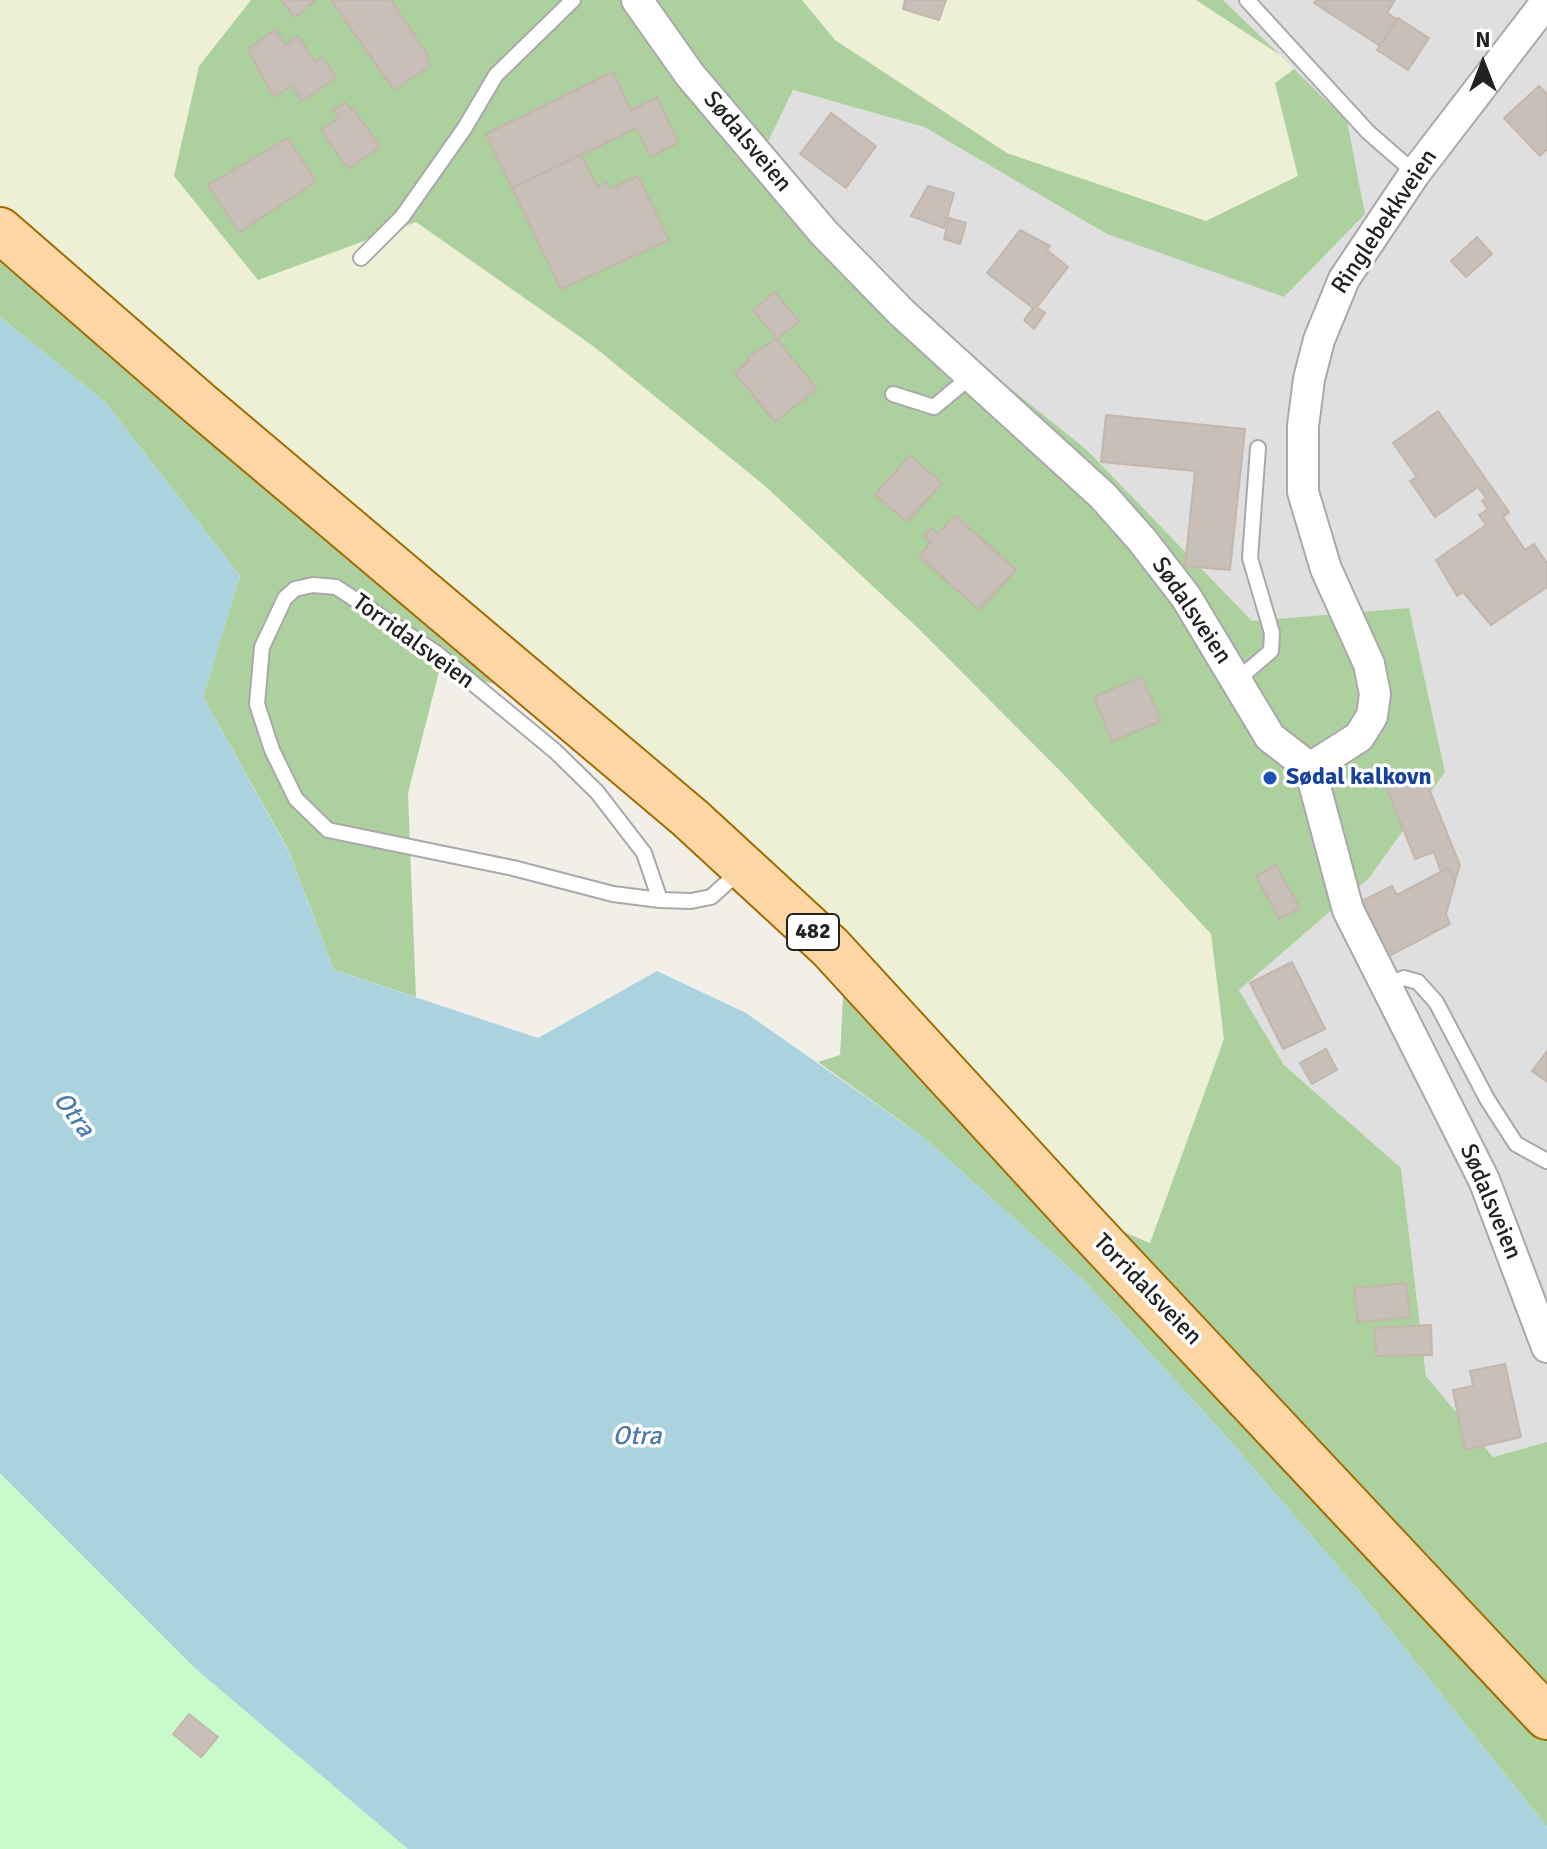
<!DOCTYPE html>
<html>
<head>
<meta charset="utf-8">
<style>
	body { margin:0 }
	#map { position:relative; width:1547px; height:1849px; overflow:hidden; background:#f2efe9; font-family:Signika,sans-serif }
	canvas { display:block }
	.north { position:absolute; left:1443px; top:24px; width:80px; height:80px; -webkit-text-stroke:6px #fff; paint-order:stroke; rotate:0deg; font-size:22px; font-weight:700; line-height:32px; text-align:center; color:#222 }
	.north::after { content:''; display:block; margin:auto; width:28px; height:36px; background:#222; clip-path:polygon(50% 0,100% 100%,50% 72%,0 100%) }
</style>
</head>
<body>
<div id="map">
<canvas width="1547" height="1849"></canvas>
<div class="north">N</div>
</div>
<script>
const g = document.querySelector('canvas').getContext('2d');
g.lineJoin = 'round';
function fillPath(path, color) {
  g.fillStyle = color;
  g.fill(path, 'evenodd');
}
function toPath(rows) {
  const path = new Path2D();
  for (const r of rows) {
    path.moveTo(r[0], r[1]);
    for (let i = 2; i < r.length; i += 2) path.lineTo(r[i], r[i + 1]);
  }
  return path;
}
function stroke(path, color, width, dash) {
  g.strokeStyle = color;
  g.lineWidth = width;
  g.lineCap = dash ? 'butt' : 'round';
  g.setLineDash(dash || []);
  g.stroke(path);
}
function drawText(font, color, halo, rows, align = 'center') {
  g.font = font + ' Signika,sans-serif';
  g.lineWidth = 7;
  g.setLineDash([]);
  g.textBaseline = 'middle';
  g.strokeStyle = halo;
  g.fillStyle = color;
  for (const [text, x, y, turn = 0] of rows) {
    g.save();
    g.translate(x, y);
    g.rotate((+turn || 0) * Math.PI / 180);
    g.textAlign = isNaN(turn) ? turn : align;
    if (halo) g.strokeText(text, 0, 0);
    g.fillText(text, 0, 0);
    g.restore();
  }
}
const residential = toPath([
	[1223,0,1547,0,1547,1442,1493,1457,1426,1376,1401,1168,1284,1065,1239,989,1369,878,1409,609,1252,621,1087,450,901,300,766,146,792,90,924,127,1107,234,1347,121]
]);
const farmland = toPath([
	[0,0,251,0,199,66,257,279,416,222,593,346,765,486,921,631,1066,777,1211,934,1224,1039,1150,1243,1100,1222,955,1070,0,234],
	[802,0,1196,0,1280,55,1294,69,1275,83,1298,176,1206,221,1007,153,835,40]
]);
const forest = toPath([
	[251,0,802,0,835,40,1007,153,1206,221,1298,176,1275,83,1294,69,1347,121,1365,214,1284,297,1107,234,924,127,793,90,766,146,901,300,1087,450,1252,621,1409,608,1445,772,1369,878,1239,990,1284,1065,1401,1168,1426,1376,1493,1457,1547,1442,1547,1827,1364,1597,1224,1434,1085,1282,923,1137,818,1062,840,1055,844,978,677,806,538,693,439,672,408,793,416,997,334,970,288,849,203,697,240,576,105,402,0,317,0,234,176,380,332,520,488,644,738,854,955,1070,1100,1222,1150,1243,1224,1039,1211,934,1066,777,921,631,765,486,593,346,416,222,258,280,174,176,199,66],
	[1196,0,1223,0,1280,55]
]);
const park = toPath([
	[0,1036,769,1849,0,1849]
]);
const water = toPath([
	[0,317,105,402,240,576,203,697,288,850,334,970,538,1038,657,971,746,1013,923,1137,1085,1282,1224,1434,1364,1597,1547,1827,1547,1849,408,1849,196,1669,0,1473]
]);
const building = toPath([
	[281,0,316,0,295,17,281,0],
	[331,0,391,0,429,57,426,60,430,66,394,90,331,0],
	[905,0,946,0,939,20,903,9,905,0],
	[1316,0,1395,0,1387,13,1397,19,1380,46,1314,3,1316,0],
	[1398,18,1429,38,1408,70,1377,50,1398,18],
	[275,29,286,45,298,36,315,62,322,57,336,78,302,101,292,85,274,97,248,50,275,29],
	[613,72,631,110,657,97,678,143,650,157,637,128,512,188,486,134,613,72],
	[1539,86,1547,94,1547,149,1540,156,1504,118,1539,86],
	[345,102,351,110,353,108,380,147,348,169,321,130,339,118,333,110,345,102],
	[831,113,876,146,846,188,800,154,831,113],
	[288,138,316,182,239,232,208,185,288,138],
	[581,155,597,187,607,182,610,189,638,176,669,240,561,289,512,188,581,155],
	[928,186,954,193,944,228,911,216,928,186],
	[949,218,966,223,960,244,944,239,949,218],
	[1020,230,1050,246,1047,250,1068,267,1037,307,1045,313,1034,329,1024,320,1033,308,987,273,1020,230],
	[1477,237,1492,254,1466,277,1451,261,1477,237],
	[775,292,799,321,777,339,753,310,775,292],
	[777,339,817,389,775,422,735,373,750,360,747,357,777,339],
	[1438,411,1509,512,1503,517,1525,550,1534,544,1547,563,1547,587,1491,625,1463,592,1457,596,1436,560,1486,525,1479,515,1488,509,1482,501,1486,498,1478,487,1435,517,1410,481,1417,477,1393,443,1438,411],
	[1106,415,1245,429,1230,570,1185,566,1195,471,1101,462,1106,415],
	[910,455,942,483,907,522,875,495,910,455],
	[955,515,1016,570,979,610,919,556,931,542,924,536,931,528,938,534,955,515],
	[1142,677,1161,721,1112,741,1094,697,1142,677],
	[1422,771,1460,865,1455,881,1448,868,1441,872,1434,852,1415,859,1386,786,1422,771],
	[1276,865,1300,908,1279,919,1256,876,1276,865],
	[1448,868,1455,882,1446,914,1450,924,1385,958,1358,903,1392,886,1397,895,1448,868],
	[1292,962,1325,1029,1283,1049,1250,983,1292,962],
	[1326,1049,1337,1070,1312,1084,1300,1063,1326,1049],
	[1547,1051,1547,1082,1532,1071,1547,1051],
	[1406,1283,1410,1317,1358,1322,1354,1288,1406,1283],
	[1431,1325,1432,1355,1376,1356,1375,1328,1431,1325],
	[1505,1364,1521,1437,1465,1450,1453,1390,1473,1386,1470,1371,1505,1364],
	[189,1714,218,1737,201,1757,173,1734,189,1714]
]);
const service = toPath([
	[1247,0,1368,132,1415,173],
	[361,258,402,217,464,129,496,75,573,0],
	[893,394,934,407,970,377],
	[1237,680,1271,651,1272,633,1250,558,1258,448],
	[660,900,644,853,597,792,555,751,435,652,336,587,313,585,295,589,285,598,262,647,257,704,272,750,296,799,328,830,513,868,613,894,660,900,691,901,711,897,740,871],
	[1387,985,1404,978,1418,982,1436,1002,1487,1099,1516,1144,1547,1161]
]);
const minor = toPath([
	[637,0,690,75,824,233,902,313,1103,496,1142,540,1186,597,1270,737,1310,768,1348,910,1484,1180,1547,1347],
	[1310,768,1359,737,1372,716,1375,694,1369,664,1326,569,1303,492,1303,426,1309,379,1319,340,1344,279,1415,173,1547,1]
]);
const primary = toPath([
	[0,230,201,405,690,818,830,947,1088,1228,1547,1717]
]);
const markers = [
	[1270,778,8,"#1a4fb4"]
];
const shields = [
	[813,932,52]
];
const shieldNames = [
	["482",813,932]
];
const streetNames = [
	["Sødalsveien",747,142,50],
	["Ringlebekkveien",1385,222,-56],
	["Sødalsveien",1191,611,56],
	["Torridalsveien",413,642,36],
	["Sødalsveien",1490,1202,67],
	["Torridalsveien",1147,1290,46]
];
const transitNames = [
	["Sødal kalkovn",1286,778]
];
const waterNames = [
	["Otra",73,1115,53],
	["Otra",637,1437]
];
fillPath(residential, '#e0dfdf');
fillPath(farmland, '#eef0d5');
fillPath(forest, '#add19e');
fillPath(park, '#c8facc');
fillPath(water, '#aad3df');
fillPath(building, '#c7bfb8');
stroke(building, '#c4b6ab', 2);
stroke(service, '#a9a9a9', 18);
stroke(minor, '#a9a9a9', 34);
stroke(primary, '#a06b00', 48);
stroke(service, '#fff', 14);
stroke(minor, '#fff', 30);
stroke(primary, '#fcd6a4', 44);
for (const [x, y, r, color] of markers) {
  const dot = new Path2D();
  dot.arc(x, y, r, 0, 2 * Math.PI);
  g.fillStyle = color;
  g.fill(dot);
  stroke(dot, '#fff', 3);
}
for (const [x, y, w] of shields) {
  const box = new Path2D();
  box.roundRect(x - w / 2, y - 18, w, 36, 6);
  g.fillStyle = '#fff';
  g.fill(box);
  stroke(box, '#222', 2);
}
drawText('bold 22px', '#222', null, shieldNames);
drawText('24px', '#222', '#fff', streetNames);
drawText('bold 24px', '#164399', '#fff', transitNames, 'left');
drawText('italic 26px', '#4a7aab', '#fff', waterNames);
</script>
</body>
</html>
